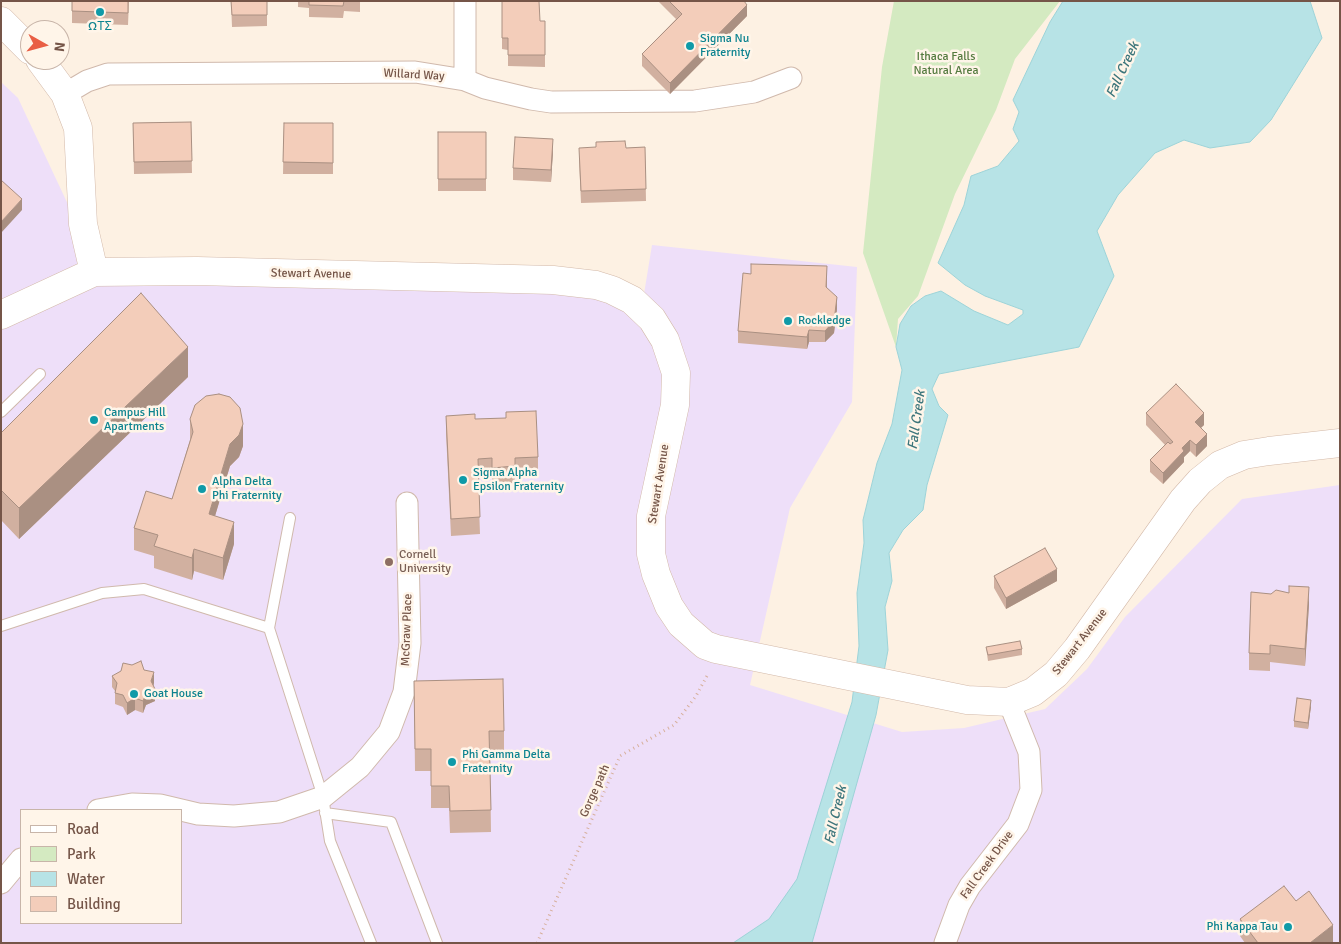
<!DOCTYPE html>
<html>
<head>
<meta charset="utf-8">
<style>
	body { margin:0 }
	#map { position:relative; width:1341px; height:944px; overflow:hidden; background:#fdf1e3; font-family:Signika,sans-serif }
	canvas { display:block }
	.frame { position:absolute; inset:0; border:2px solid #755548; pointer-events:none }
	.legend { position:absolute; left:20px; top:809px; width:162px; height:115px; box-sizing:border-box; background:#fff5e9; border:1px solid #c8b5a9; margin:0; padding:6px 9px; list-style:none; font-size:15px; color:#755548 }
	.legend li { display:flex; align-items:center; gap:10px; height:25px }
	.legend b { width:25px; border:1px solid #c8b5a9 }
	.north { position:absolute; left:20px; top:20px; width:50px; height:50px; box-sizing:border-box; background:#fff5e9; border:1px solid #c8b5a9; border-radius:50%; rotate:97deg; font-size:14px; font-weight:700; line-height:20px; text-align:center; color:#755548 }
	.north::after { content:''; display:block; margin:auto; width:18px; height:22px; background:#e95f45; clip-path:polygon(50% 0,100% 100%,50% 72%,0 100%) }
</style>
</head>
<body>
<div id="map">
<canvas width="1341" height="944"></canvas>
<div class="frame"></div>
<ul class="legend">
<li><b style="height:6px;background:#fff"></b>Road</li>
<li><b style="height:14px;background:#d4eac1"></b>Park</li>
<li><b style="height:14px;background:#b7e3e6"></b>Water</li>
<li><b style="height:14px;background:#f3cdba"></b>Building</li>
</ul>
<div class="north">N</div>
</div>
<script>
const g = document.querySelector('canvas').getContext('2d');
g.lineJoin = 'round';
function fillPath(path, color) {
  g.fillStyle = color;
  g.fill(path, 'evenodd');
}
function toPath(rows) {
  const path = new Path2D();
  for (const r of rows) {
    path.moveTo(r[0], r[1]);
    for (let i = 2; i < r.length; i += 2) path.lineTo(r[i], r[i + 1]);
  }
  return path;
}
function stroke(path, color, width, dash) {
  g.strokeStyle = color;
  g.lineWidth = width;
  g.lineCap = dash ? 'butt' : 'round';
  g.setLineDash(dash || []);
  g.stroke(path);
}
function drawText(font, color, halo, rows, align = 'center') {
  g.font = font + ' Signika,sans-serif';
  g.lineWidth = 5;
  g.setLineDash([]);
  g.textBaseline = 'middle';
  g.strokeStyle = halo;
  g.fillStyle = color;
  for (const [text, x, y, turn = 0] of rows) {
    g.save();
    g.translate(x, y);
    g.rotate((+turn || 0) * Math.PI / 180);
    g.textAlign = isNaN(turn) ? turn : align;
    if (halo) g.strokeText(text, 0, 0);
    g.fillText(text, 0, 0);
    g.restore();
  }
}
const education = toPath([
	[1,82,18,98,96,264,589,277,643,300,652,245,857,267,852,402,790,508,750,685,902,732,964,728,1045,709,1087,669,1125,617,1242,499,1340,485,1340,943,1,943],
	[21,810,181,810,181,923,21,923]
]);
const green = toPath([
	[894,1,1060,1,1015,59,996,110,955,194,918,296,898,319,896,347,863,253,882,67]
]);
const water = toPath([
	[1063,1,1310,1,1322,38,1271,120,1250,142,1210,148,1184,140,1155,153,1118,195,1097,231,1114,276,1079,347,939,374,932,389,939,406,948,415,927,485,923,510,903,530,889,553,892,581,885,607,888,650,876,715,812,943,733,943,769,919,797,879,852,702,859,646,857,593,864,543,863,520,877,463,892,424,902,370,896,347,900,324,911,306,925,296,941,291,974,311,1008,325,1023,314,1023,310,985,296,965,285,938,263,964,205,971,176,998,166,1019,141,1013,129,1019,112,1013,100,1050,22,1063,1]
]);
const path = toPath([
	[537,943,620,756,674,725,696,696,708,674]
]);
const lane = toPath([
	[1,412,40,374],
	[1,626,102,593,144,589,269,628,323,797,330,841,371,943],
	[269,628,290,518],
	[325,813,391,822,437,943]
]);
const street = toPath([
	[465,80,465,1],
	[65,94,87,81,108,74,415,72,465,80,485,88,531,99,551,102,695,101,754,92,791,78],
	[98,810,132,804,160,805,198,814,234,816,279,812,323,797,360,767,389,732,404,692,410,643,407,503],
	[1,883,21,859],
	[945,943,959,905,970,886,1018,824,1031,790,1029,752,1009,702]
]);
const secondary = toPath([
	[1,21,30,50],
	[40,60,65,94,78,128,83,224,94,272],
	[1,315,94,272,197,271,553,280,596,285,612,290,632,300,652,319,665,340,676,373,675,405,651,516,651,554,656,574,669,606,681,624,705,645,716,649,967,700,1009,702,1033,692,1056,674,1077,649,1183,500,1200,481,1220,465,1244,455,1269,451,1340,443]
]);
const wall = toPath([
	[72,1,129,1,128,25,72,23],
	[231,1,267,1,267,26,232,27],
	[298,1,360,1,360,12,344,11,343,18,309,17,309,8,298,7],
	[502,1,540,21,545,21,545,67,508,66,508,50,502,49],
	[658,1,744,1,747,16,670,94,642,66,642,54,676,19],
	[191,122,192,173,134,174,133,123],
	[284,123,333,123,333,174,283,174],
	[438,132,486,132,486,191,438,191],
	[645,147,646,201,581,203,579,159,626,148],
	[553,151,551,182,513,180,513,168],
	[751,274,827,278,827,288,837,309,834,333,825,342,809,342,807,349,738,343,738,331],
	[188,377,19,539,1,520,1,433],
	[1146,413,1204,425,1201,428,1207,446,1196,457,1190,451,1184,457,1184,462,1163,484,1150,472,1150,460,1165,445,1146,425],
	[446,416,475,419,538,457,538,474,515,475,515,483,492,485,492,475,478,476,480,534,451,536,446,433],
	[190,419,243,446,239,457,230,466,215,516,234,544,223,580,194,571,192,580,154,568,154,556,134,550,134,528,172,499,190,440],
	[994,576,1057,581,1006,609,994,588],
	[1309,604,1305,666,1270,662,1270,671,1249,670,1249,653],
	[986,647,1022,649,1022,655,988,661],
	[144,670,154,683,153,686,155,701,146,705,143,713,135,710,127,715,123,707,115,704,115,691,112,687,112,676],
	[414,681,504,731,504,753,490,753,491,832,450,833,449,808,431,808,431,771,415,771],
	[1311,706,1308,729,1294,727,1294,721],
	[1296,901,1333,942,1332,943,1245,943,1240,936,1240,919]
]);
const shadedWall = toPath([
	[747,5,747,16,670,94,670,83],
	[553,139,553,151,551,182,551,170],
	[22,199,22,210,1,233,1,222],
	[827,266,827,278,826,299,826,287],
	[837,297,837,309,834,333,825,342,825,331],
	[809,330,809,342,807,349,807,337],
	[188,347,188,377,19,539,19,508],
	[1204,413,1204,425,1195,433,1195,422],
	[243,424,243,446,239,457,230,466,209,536,209,514,230,444],
	[1207,434,1207,446,1196,457,1196,445],
	[1190,440,1190,451,1184,457,1184,462,1163,484,1163,473,1182,448],
	[234,522,234,544,223,580,223,558],
	[194,549,194,571,192,580,192,558],
	[1057,569,1057,581,1006,609,1006,598],
	[1309,587,1309,604,1305,666,1305,649],
	[154,672,154,683,152,691,155,689,155,701,146,705,143,713,143,701,151,681],
	[135,698,135,710,127,715,127,703],
	[1311,700,1311,706,1308,729,1308,723],
	[1333,925,1333,942,1332,943,1310,943]
]);
const building = toPath([
	[72,1,128,1,128,13,72,11,72,1],
	[231,1,267,1,267,15,232,15,231,1],
	[309,1,344,1,343,6,309,5,309,1],
	[502,1,539,1,540,21,545,21,545,55,508,55,508,38,502,38,502,1],
	[669,1,744,1,747,5,670,83,642,54,682,14,669,1],
	[191,122,192,161,134,162,133,123,191,122],
	[284,123,333,123,333,163,283,162,284,123],
	[438,132,486,132,486,179,438,179,438,132],
	[515,137,553,139,551,170,513,168,515,137],
	[625,141,626,148,645,147,646,189,581,191,579,148,596,147,596,142,625,141],
	[1,180,22,199,1,222,1,180],
	[751,264,827,266,826,287,837,297,834,321,825,331,809,330,807,337,738,331,743,273,751,274,751,264],
	[141,293,188,347,19,508,1,490,1,433,141,293],
	[1176,384,1204,413,1195,422,1207,434,1196,445,1190,440,1182,448,1184,451,1163,473,1150,460,1168,442,1170,444,1173,442,1146,413,1176,384],
	[219,394,230,397,240,408,243,424,239,435,230,444,209,514,234,522,223,558,194,549,192,558,154,546,158,535,134,528,146,491,172,499,193,432,190,419,195,405,206,396,219,394],
	[536,411,538,457,515,458,515,466,492,468,492,458,478,459,480,517,451,519,446,416,475,414,475,419,506,418,506,412,536,411],
	[1045,548,1057,569,1006,598,994,576,1045,548],
	[1289,586,1309,587,1305,649,1270,645,1270,654,1249,653,1251,592,1271,594,1276,590,1289,593,1289,586],
	[1020,641,1022,649,988,655,986,647,1020,641],
	[141,661,144,670,154,672,151,681,155,689,146,694,143,701,135,698,127,703,123,695,115,693,117,683,112,676,121,671,123,663,132,665,141,661],
	[503,679,504,731,489,731,491,810,450,811,449,786,431,786,431,749,415,749,414,681,503,679],
	[1297,698,1311,700,1308,723,1294,721,1297,698],
	[1284,886,1296,901,1309,891,1333,925,1310,943,1258,943,1240,919,1284,886]
]);
const markers = [
	[100,12,5,"#0f9aa8"],
	[690,46,5,"#0f9aa8"],
	[788,321,5,"#0f9aa8"],
	[94,420,5,"#0f9aa8"],
	[463,480,5,"#0f9aa8"],
	[202,489,5,"#0f9aa8"],
	[389,562,5,"#8d6e63"],
	[134,694,5,"#0f9aa8"],
	[452,762,5,"#0f9aa8"],
	[1288,927,5,"#0f9aa8"]
];
const cultureNames = [
	["ΩΤΣ",100,27,"center"],
	["Sigma Nu",700,39],
	["Fraternity",700,53],
	["Rockledge",798,321],
	["Campus Hill",104,413],
	["Apartments",104,427],
	["Sigma Alpha",473,473],
	["Epsilon Fraternity",473,487],
	["Alpha Delta",212,482],
	["Phi Fraternity",212,496],
	["Goat House",144,694],
	["Phi Gamma Delta",462,755],
	["Fraternity",462,769],
	["Phi Kappa Tau",1278,927,"right"]
];
const parkNames = [
	["Ithaca Falls",946,57],
	["Natural Area",946,71]
];
const streetNames = [
	["Willard Way",414,75,3],
	["Stewart Avenue",311,274,1],
	["Stewart Avenue",659,484,-81],
	["McGraw Place",407,630,-88],
	["Stewart Avenue",1080,642,-52],
	["Gorge path",595,791,-66],
	["Fall Creek Drive",987,865,-54]
];
const educationNames = [
	["Cornell",399,555],
	["University",399,569]
];
const waterNames = [
	["Fall Creek",1123,70,-65],
	["Fall Creek",917,420,-82],
	["Fall Creek",836,815,-77]
];
fillPath(education, '#eedff9');
fillPath(green, '#d4eac1');
fillPath(water, '#b7e3e6');
stroke(water, '#9dd3d8', 1);
stroke(lane, '#d0b9ac', 12);
stroke(street, '#d0b9ac', 23);
stroke(secondary, '#d3b9a9', 29);
stroke(path, '#d7b09d', 3, [1, 4]);
stroke(lane, '#fff', 10);
stroke(street, '#fff', 21);
stroke(secondary, '#fff', 28);
fillPath(wall, '#d1b0a0');
fillPath(shadedWall, '#aa9082');
fillPath(building, '#f3cdba');
stroke(building, '#aa9082', 1);
for (const [x, y, r, color] of markers) {
  const dot = new Path2D();
  dot.arc(x, y, r, 0, 2 * Math.PI);
  g.fillStyle = color;
  g.fill(dot);
  stroke(dot, '#fff5e9', 2);
}
drawText('12px', '#0d838f', '#fff5e9', cultureNames, 'left');
drawText('12px', '#557b40', '#fff5e9', parkNames);
drawText('12px', '#755548', '#fff5e9', streetNames);
drawText('12px', '#785e54', '#fff5e9', educationNames, 'left');
drawText('italic 14px', '#3c757b', '#fff5e9', waterNames);
</script>
</body>
</html>
